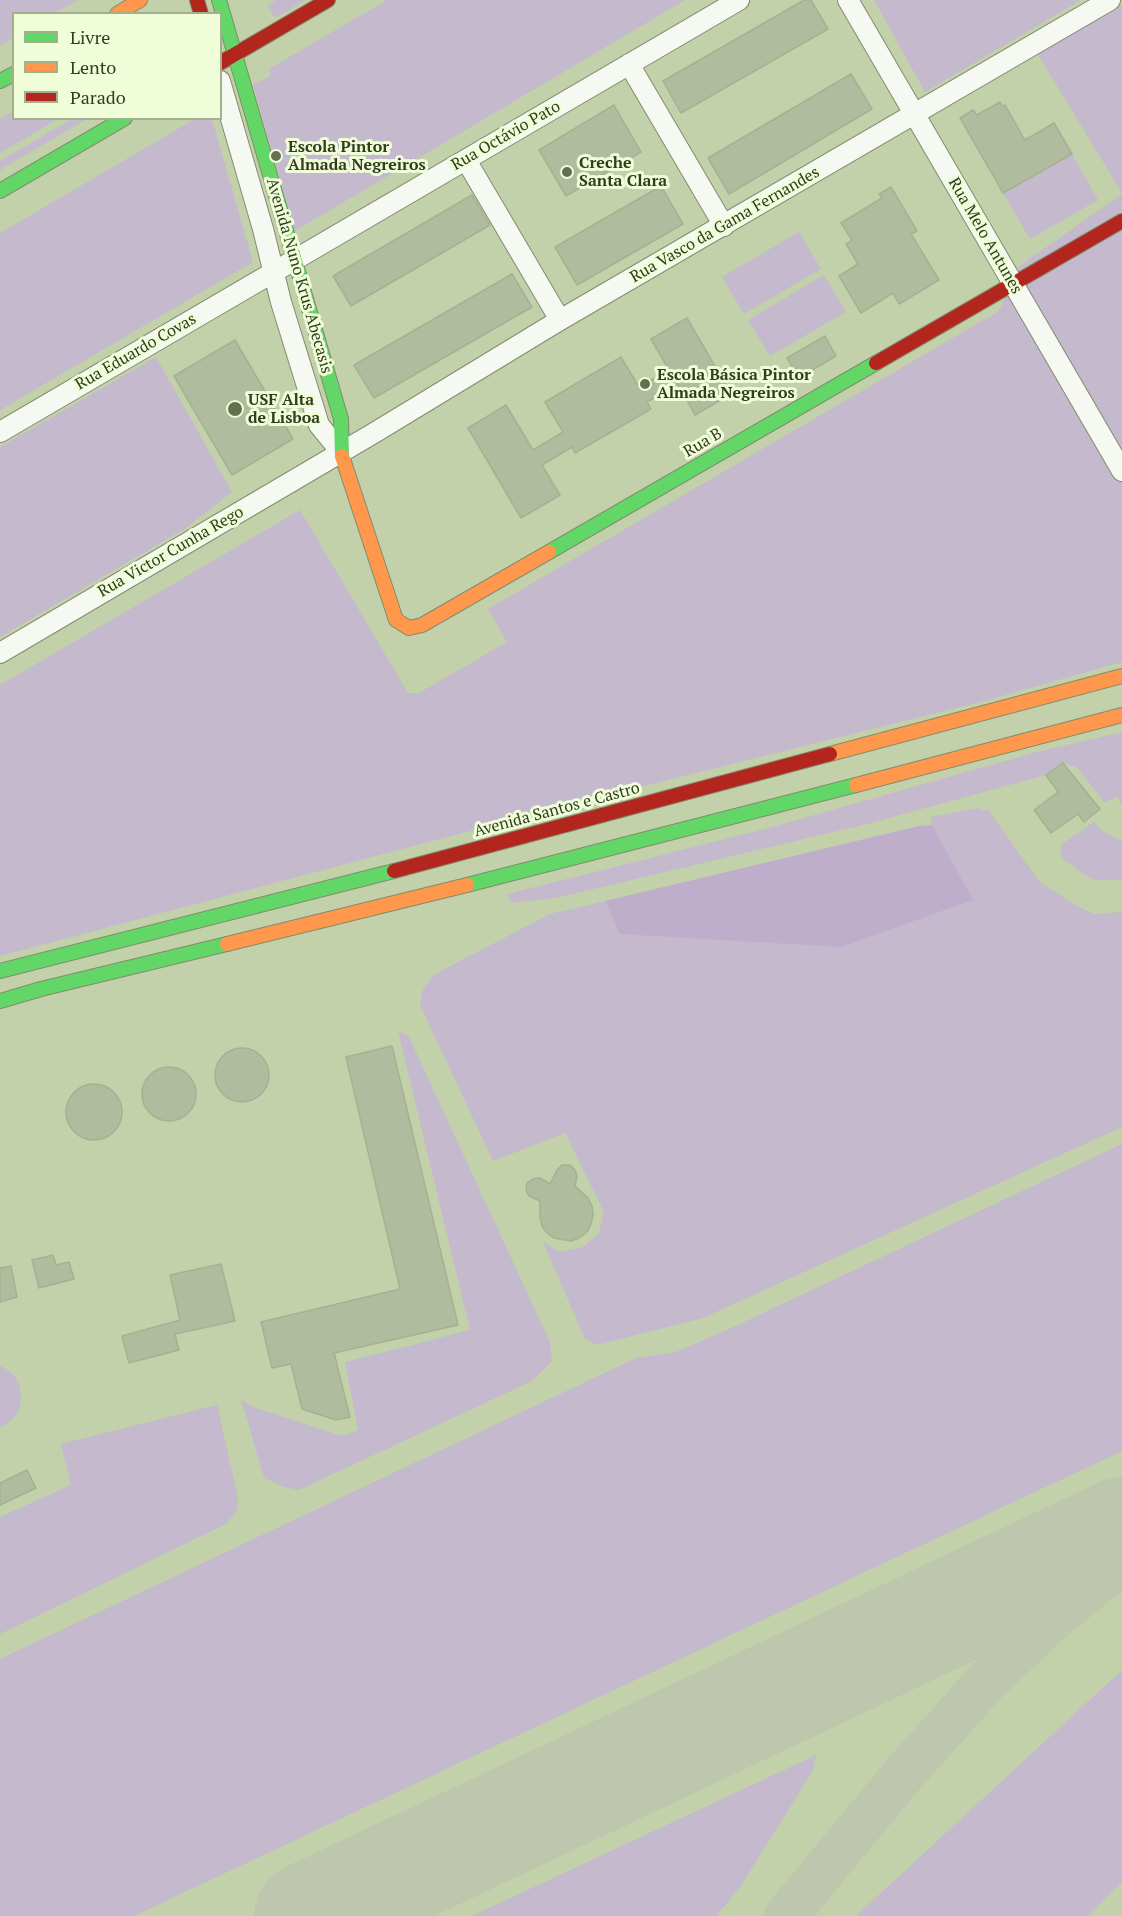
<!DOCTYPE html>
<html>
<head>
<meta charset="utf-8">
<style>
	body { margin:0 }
	#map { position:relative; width:1122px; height:1916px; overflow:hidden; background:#c2d1aa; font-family:"PT Serif",serif }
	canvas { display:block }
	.legend { position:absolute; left:12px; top:12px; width:210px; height:108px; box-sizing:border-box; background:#effed9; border:2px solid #a3b08f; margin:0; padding:8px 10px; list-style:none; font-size:18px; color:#323c1f }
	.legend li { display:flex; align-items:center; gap:12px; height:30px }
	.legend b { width:30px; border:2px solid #a3b08f }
</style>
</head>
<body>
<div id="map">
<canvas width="1122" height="1916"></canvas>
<ul class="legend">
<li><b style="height:8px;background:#63d668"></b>Livre</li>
<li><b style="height:8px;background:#ff974d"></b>Lento</li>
<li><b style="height:8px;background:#b3261e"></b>Parado</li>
</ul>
</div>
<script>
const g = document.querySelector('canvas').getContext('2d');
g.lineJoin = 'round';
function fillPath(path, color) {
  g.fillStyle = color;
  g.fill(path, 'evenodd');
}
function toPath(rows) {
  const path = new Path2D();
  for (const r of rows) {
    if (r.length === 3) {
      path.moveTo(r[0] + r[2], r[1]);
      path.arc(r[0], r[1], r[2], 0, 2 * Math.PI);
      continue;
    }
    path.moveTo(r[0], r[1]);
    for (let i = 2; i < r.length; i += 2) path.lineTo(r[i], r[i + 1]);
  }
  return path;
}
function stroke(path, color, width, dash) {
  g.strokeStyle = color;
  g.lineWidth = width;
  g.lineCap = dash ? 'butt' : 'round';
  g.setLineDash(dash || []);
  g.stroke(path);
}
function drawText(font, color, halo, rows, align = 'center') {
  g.font = font + ' "PT Serif",serif';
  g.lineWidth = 6;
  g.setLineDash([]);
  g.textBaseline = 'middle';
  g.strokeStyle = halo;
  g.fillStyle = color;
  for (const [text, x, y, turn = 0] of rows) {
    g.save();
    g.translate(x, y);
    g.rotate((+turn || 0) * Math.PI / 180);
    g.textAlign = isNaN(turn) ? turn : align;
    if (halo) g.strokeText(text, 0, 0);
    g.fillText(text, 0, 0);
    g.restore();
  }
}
const green = toPath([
	[0,0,78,0,55,13,14,14,13,38,0,46],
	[276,0,306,0,275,18,267,5],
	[387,0,685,0,295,231,253,85,271,75,269,69],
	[874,0,1081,0,925,92],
	[1122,5,1122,193,1037,53],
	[13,111,14,118,58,119,0,153,0,119],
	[72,119,87,119,0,170,0,161],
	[195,119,212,119,253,262,0,410,0,233],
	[1072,154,1098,200,1030,239,1003,193],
	[1122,194,1122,662,988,700,560,807,0,956,0,685,300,510,408,693,419,693,507,642,488,609,999,311,1018,267],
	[799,232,821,269,744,314,722,277],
	[824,275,846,312,770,356,748,320],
	[156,357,232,492,186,528,0,637,0,447],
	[1122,732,1122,807,1118,797,1104,802,1078,768,1063,763,1046,775,871,823,556,898,512,903,507,894,765,829,1037,752],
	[977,808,989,811,1039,881,1075,905,1094,914,1122,912,1122,1127,703,1318,597,1345,585,1339,543,1242,560,1252,583,1247,599,1233,604,1212,565,1133,493,1161,420,1005,423,989,433,975,550,914,605,901,620,934,972,901,932,825,930,817],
	[1094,822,1104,832,1122,841,1122,880,1095,880,1085,875,1063,859,1060,851,1062,844],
	[398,1031,409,1037,550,1342,552,1361,532,1381,299,1490,284,1487,264,1478,241,1399,253,1407,342,1436,358,1430,345,1362,470,1330],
	[1122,1144,1122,1451,134,1916,0,1916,0,1659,636,1358,676,1352,727,1330],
	[0,1365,13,1374,19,1384,21,1395,20,1407,14,1418,0,1428],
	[217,1405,238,1498,237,1511,226,1524,0,1634,0,1517,71,1485,61,1444],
	[1122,1670,1122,1882,1087,1916,856,1916],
	[816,1755,812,1772,740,1887,716,1916,472,1916]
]);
const forest = toPath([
	[932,825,973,900,841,947,620,934,605,901,919,826]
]);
const taxiway = toPath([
	[786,1916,901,1777,985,1683,1055,1617,1122,1563]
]);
const runway = toPath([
	[308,1916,1122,1531]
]);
const building = toPath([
	[804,0,811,0,828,29,681,113,663,81,804,0],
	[851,74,872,109,729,194,708,158,851,74],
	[1000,102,1002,106,1005,105,1025,140,1054,123,1072,154,1003,193,960,118,973,110,977,115,1000,102],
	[614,105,641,152,566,196,539,150,614,105],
	[661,186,683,224,577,285,555,247,661,186],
	[891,187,917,231,911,234,939,280,899,304,893,293,861,313,839,276,858,264,846,244,852,240,841,223,882,198,879,194,891,187],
	[472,195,490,225,351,306,333,276,472,195],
	[512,274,532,307,374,398,354,365,512,274],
	[687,318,731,394,695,415,678,384,647,402,651,409,575,453,572,447,542,465,560,495,521,518,468,428,506,405,533,450,563,432,545,402,621,357,639,387,669,370,651,339,687,318],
	[825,336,836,356,799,378,787,358,825,336],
	[235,340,293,439,232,475,174,376,235,340],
	[1063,763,1100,809,1084,822,1078,814,1051,833,1034,810,1058,792,1046,775,1063,763],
	[392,1046,458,1325,334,1353,350,1417,336,1420,302,1409,291,1364,272,1368,261,1322,400,1289,346,1057,392,1046],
	[242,1075,27],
	[169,1094,27],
	[94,1112,28],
	[562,1165,570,1165,575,1170,577,1176,575,1186,588,1198,592,1206,593,1215,591,1224,587,1232,579,1238,571,1241,554,1238,547,1233,542,1226,540,1217,540,1201,529,1196,526,1190,527,1183,533,1179,540,1178,550,1184,557,1170,562,1165],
	[53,1255,56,1265,69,1262,74,1279,39,1288,32,1260,53,1255],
	[221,1264,235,1321,175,1334,179,1350,129,1363,122,1336,180,1320,170,1275,221,1264],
	[11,1266,17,1297,0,1302,0,1268,11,1266],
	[27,1470,36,1488,0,1505,0,1483,27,1470]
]);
const street = toPath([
	[848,0,1122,471],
	[629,64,724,226],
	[220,81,263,229,281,302,319,425,341,452],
	[466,160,560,320],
	[0,432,739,0],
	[0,653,374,433,560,320,1110,0]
]);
const fast = toPath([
	[219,0,341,419,342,456],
	[0,81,14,74],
	[0,191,125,118],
	[549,552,876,363],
	[467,885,856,785],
	[0,971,394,871],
	[0,1001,41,989,227,944]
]);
const slow = toPath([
	[117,14,140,0],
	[342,456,396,620,409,628,422,625,549,552],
	[830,754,1122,676],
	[856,785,1122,715],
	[227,944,467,885]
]);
const jam = toPath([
	[197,0,201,14],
	[220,63,328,0],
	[876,363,1122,221],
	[394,871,830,754]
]);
const markers = [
	[276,156,6,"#647050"],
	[567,172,6,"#647050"],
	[645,384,6,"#647050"],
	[235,409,8,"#647050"]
];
const streetNames = [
	["Rua Octávio Pato",506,136,-30],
	["Rua Vasco da Gama Fernandes",725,225,-30],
	["Rua Melo Antunes",985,236,60],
	["Avenida Nuno Krus Abecasis",299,276,74],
	["Rua Eduardo Covas",136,352,-30],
	["Rua B",703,443,-30],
	["Rua Victor Cunha Rego",171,552,-30],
	["Avenida Santos e Castro",557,810,-15]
];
const poiNames = [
	["Escola Pintor",288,147],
	["Almada Negreiros",288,165],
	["Creche",579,163],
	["Santa Clara",579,181],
	["Escola Básica Pintor",657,375],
	["Almada Negreiros",657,393],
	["USF Alta",248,400],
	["de Lisboa",248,418]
];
fillPath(green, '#c4b9cd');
fillPath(forest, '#beaecc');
stroke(taxiway, '#bec7ae', 44);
stroke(runway, '#bec7ae', 108);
fillPath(building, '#b0bc9d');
stroke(building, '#a5b191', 1.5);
stroke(street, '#818c6e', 22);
stroke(fast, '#818c6e', 16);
stroke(slow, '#818c6e', 16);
stroke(jam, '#818c6e', 16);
stroke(street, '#f6f8f2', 20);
stroke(fast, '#63d668', 14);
stroke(slow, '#ff974d', 14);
stroke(jam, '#b3261e', 14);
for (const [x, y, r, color] of markers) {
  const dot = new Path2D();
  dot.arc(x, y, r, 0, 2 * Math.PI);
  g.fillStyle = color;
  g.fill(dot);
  stroke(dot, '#effed9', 2);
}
drawText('16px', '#323c1f', '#effed9', streetNames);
drawText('bold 16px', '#323c1f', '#effed9', poiNames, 'left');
</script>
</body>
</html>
